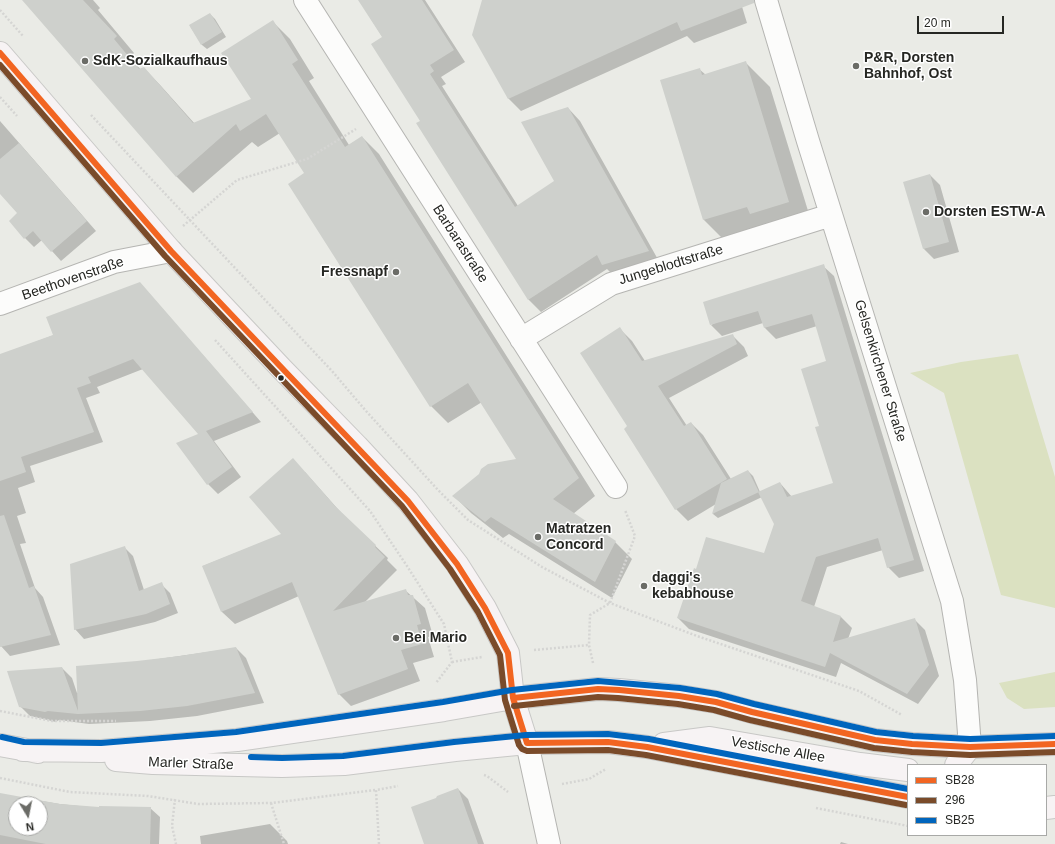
<!DOCTYPE html>
<html>
<head>
<meta charset="utf-8">
<style>
	body { margin:0 }
	#map { position:relative; width:1055px; height:844px; overflow:hidden; background:#eaebe6; font-family:Helvetica,sans-serif }
	canvas { display:block }
	.legend { position:absolute; left:907px; top:764px; width:140px; height:72px; box-sizing:border-box; background:#fff; border:1px solid #a8a9a7; margin:0; padding:5px 7px; list-style:none; font-size:12px; color:#262723 }
	.legend li { display:flex; align-items:center; gap:8px; height:20px }
	.legend b { width:20px; border:1px solid #a8a9a7 }
	.north { position:absolute; left:8px; top:796px; width:40px; height:40px; box-sizing:border-box; background:#fff; border:1px solid #a8a9a7; border-radius:50%; rotate:170deg; font-size:11px; font-weight:700; line-height:16px; text-align:center; color:#262723 }
	.north::after { content:''; display:block; margin:auto; width:14px; height:18px; background:#6b6c67; clip-path:polygon(50% 0,100% 100%,50% 72%,0 100%) }
	.scale { position:absolute; left:917px; top:16px; width:87px; height:18px; box-sizing:border-box; border:2px solid #262723; border-top:0; padding-left:5px; font-size:12px; line-height:14px; white-space:nowrap; color:#262723; -webkit-text-stroke:3px #fff; paint-order:stroke }
</style>
</head>
<body>
<div id="map">
<canvas width="1055" height="844"></canvas>
<ul class="legend">
<li><b style="height:5px;background:#f26522"></b>SB28</li>
<li><b style="height:5px;background:#7a4b2a"></b>296</li>
<li><b style="height:5px;background:#0065bd"></b>SB25</li>
</ul>
<div class="north">N</div>
<div class="scale">20 m</div>
</div>
<script>
const g = document.querySelector('canvas').getContext('2d');
g.lineJoin = 'round';
function fillPath(path, color) {
  g.fillStyle = color;
  g.fill(path, 'evenodd');
}
function toPath(rows) {
  const path = new Path2D();
  for (const r of rows) {
    path.moveTo(r[0], r[1]);
    for (let i = 2; i < r.length; i += 2) path.lineTo(r[i], r[i + 1]);
  }
  return path;
}
function stroke(path, color, width, dash) {
  g.strokeStyle = color;
  g.lineWidth = width;
  g.lineCap = dash ? 'butt' : 'round';
  g.setLineDash(dash || []);
  g.stroke(path);
}
function drawText(font, color, halo, rows, align = 'center') {
  g.font = font + ' Helvetica,sans-serif';
  g.lineWidth = 3;
  g.setLineDash([]);
  g.textBaseline = 'middle';
  g.strokeStyle = halo;
  g.fillStyle = color;
  for (const [text, x, y, turn = 0] of rows) {
    g.save();
    g.translate(x, y);
    g.rotate((+turn || 0) * Math.PI / 180);
    g.textAlign = isNaN(turn) ? turn : align;
    if (halo) g.strokeText(text, 0, 0);
    g.fillText(text, 0, 0);
    g.restore();
  }
}
const green = toPath([
	[1018,354,1055,477,1055,608,1001,595,944,393,910,373,961,362],
	[1055,672,1055,707,1024,709,1007,698,999,683]
]);
const shadow = toPath([
	[23,0,93,0,100,8,98,10,134,53,130,57,141,70,144,68,161,86,195,124,252,100,273,22,290,39,314,78,309,81,349,145,362,137,379,154,595,496,573,514,615,542,632,559,612,598,509,534,503,538,471,513,454,496,518,460,482,402,448,423,431,406,306,173,280,133,258,147,252,142,193,193,176,176],
	[359,0,425,0,465,62,441,77,446,84,442,86,518,206,556,181,568,108,580,121,660,263,615,277,607,269,541,312,528,299,421,121,383,38],
	[483,0,740,0,747,23,694,43,687,36,521,111,508,98],
	[210,14,215,19,226,37,207,49,202,45,190,26],
	[746,63,770,87,813,227,728,244,704,220,699,69,706,75],
	[0,121,96,231,61,261,42,240,34,247,25,238,18,213,0,193],
	[930,175,940,185,959,252,934,259,924,249],
	[823,266,834,276,924,571,899,578,888,567,883,550,827,567,814,607,841,617,852,628,848,639,914,619,925,630,939,676,918,704,841,663,836,677,689,629,678,618,697,570,765,554,775,524,762,497,718,518,713,514,716,504,688,521,676,509,628,427,620,329,632,341,645,361,732,335,744,347,748,356,669,398,687,426,691,423,703,435,731,479,748,471,753,476,760,492,780,483,792,497,834,484,820,427,828,362,817,326,776,339,765,328,763,323,722,336,711,325],
	[140,283,261,422,214,441,241,477,218,494,208,484,200,435,143,369,97,387,100,393,86,398,103,442,30,466,35,482,18,488,26,513,17,516,26,543,20,544,35,588,43,597,60,645,10,656,0,645,0,355,54,335],
	[305,472,344,516,388,558,387,560,397,570,365,602,406,591,425,608,433,636,428,637,434,657,413,663,420,681,351,706,339,694,299,596,235,624,222,612,203,566,283,534],
	[124,547,133,556,144,590,161,584,170,593,178,613,155,622,84,639,75,629],
	[236,648,246,658,264,703,197,716,150,721,89,724,59,720,56,722,30,716,20,706,62,668,72,678,77,693,137,662],
	[458,789,468,799,484,844,425,844,437,799],
	[0,794,60,804,99,808,150,808,160,817,159,844,0,844],
	[16,804,40,804,40,828,16,828],
	[270,824,287,841,288,844,201,844,200,836],
	[841,842,848,844,840,844]
]);
const building = toPath([
	[22,0,83,0,117,36,114,39,139,69,144,67,193,123,251,99,221,53,273,20,298,60,292,64,345,147,362,136,579,478,553,499,616,541,595,582,491,517,485,522,452,496,479,474,481,469,488,464,516,459,468,383,430,407,288,184,304,173,266,114,240,131,236,124,176,177],
	[358,0,422,0,454,50,430,65,434,71,430,74,515,207,554,181,521,122,568,107,649,251,602,265,597,255,528,300,416,123,420,121,371,44,382,37],
	[482,0,754,0,754,3,681,31,677,22,508,99,472,35],
	[210,13,222,32,201,45,189,25],
	[746,61,789,202,750,214,747,207,703,220,660,80,700,68,702,75],
	[19,143,87,221,51,252,33,231,24,239,9,221,17,213,0,194,0,159],
	[930,174,949,242,923,249,903,182],
	[824,264,914,560,887,568,878,538,816,557,801,601,841,616,833,642,915,618,929,665,907,694,830,653,825,667,677,618,694,568,696,569,706,537,764,553,774,524,758,492,780,482,787,497,833,483,815,427,819,426,801,369,826,361,812,314,764,328,758,311,710,325,703,302],
	[140,282,253,412,206,431,232,467,207,485,176,443,198,434,133,359,88,377,91,383,77,388,94,432,21,457,26,472,0,481,0,354,53,335,46,317],
	[620,327,642,361,733,334,737,344,658,386,684,426,691,422,727,479,675,510,624,429,627,426,580,353],
	[293,458,335,506,376,545,375,547,385,557,333,611,406,589,408,595,413,595,421,624,417,625,422,644,401,650,408,669,338,695,292,582,221,612,202,566,281,534,249,497],
	[748,470,759,492,712,514,721,483],
	[4,515,29,588,34,586,51,635,0,647,0,516],
	[125,546,139,591,162,582,170,604,146,614,74,630,70,564],
	[236,647,255,693,187,706,140,711,78,714,48,711,45,712,19,707,7,671,62,667,78,711,76,666,137,661,180,656],
	[458,788,478,844,424,844,411,807,436,798,437,796],
	[0,793,60,804,99,807,99,806,151,807,150,844,46,844,0,835],
	[16,804,40,804,40,828,16,828]
]);
const path = toPath([
	[0,10,23,36],
	[0,97,17,116],
	[91,115,332,371,366,411,438,490,468,520,542,567,610,603,697,636,859,691,902,715],
	[183,226,237,180,307,159,356,129],
	[215,340,370,511,407,566,444,624,452,662,436,683],
	[534,650,589,645],
	[452,662,482,657],
	[593,663,589,645,590,615,610,603,635,536,625,510],
	[0,711,52,721,116,721],
	[484,775,487,776,508,792],
	[0,778,70,792,148,796,198,804,271,803,376,790],
	[562,784,589,779,606,769],
	[175,799,172,826,176,844],
	[271,803,284,844],
	[816,808,908,826],
	[379,844,376,790,398,786]
]);
const minor = toPath([
	[305,0,616,487],
	[766,0,808,141,952,601,965,680,970,747],
	[0,304,114,262,171,251],
	[521,339,611,284,831,215],
	[527,743,549,844]
]);
const primary = toPath([
	[0,53,171,251,281,368,357,446,408,501,457,564,485,608,508,653,513,698,527,743],
	[664,744,710,738,860,764,908,770],
	[0,745,38,752],
	[23,750,101,751,237,740,444,710,513,698,598,689,619,690,679,696,716,702,752,712,875,740,912,744,970,747,1055,744],
	[116,760,153,763,282,766,344,764,455,750,527,743,608,742,647,747,908,797],
	[956,765,970,747],
	[1046,808,1055,807]
]);
const bus1 = toPath([
	[0,53,171,251,408,501,457,564,485,608,508,653,513,698,527,743,608,742,647,747,908,797],
	[513,698,598,689,619,690,679,696,716,702,752,712,875,740,912,744,970,747,1055,744]
]);
const bus2 = toPath([
	[0,65,165,256,402,506,450,569,478,612,500,655,505,700,519,745,522,749,527,751,608,750,646,755,906,805],
	[514,706,598,697,618,698,678,704,714,710,750,720,874,748,912,752,970,755,1055,752]
]);
const bus3 = toPath([
	[2,737,24,742,101,743,236,732,443,702,512,690,598,681,680,688,717,694,754,704,876,732,913,736,970,739,1055,736],
	[251,757,282,758,343,756,454,742,526,735,608,734,649,739,908,789]
]);
const markers = [
	[85,61,4,"#6b6c67"],
	[856,66,4,"#6b6c67"],
	[926,212,4,"#6b6c67"],
	[396,272,4,"#6b6c67"],
	[281,378,3.5,"#262723"],
	[538,537,4,"#6b6c67"],
	[644,586,4,"#6b6c67"],
	[396,638,4,"#6b6c67"]
];
const poiNames = [
	["P&R, Dorsten",864,58],
	["Bahnhof, Ost",864,74],
	["SdK-Sozialkaufhaus",93,61],
	["Dorsten ESTW-A",934,212],
	["Fressnapf",388,272,"right"],
	["Matratzen",546,529],
	["Concord",546,545],
	["daggi's",652,578],
	["kebabhouse",652,594],
	["Bei Mario",404,638]
];
const streetNames = [
	["Barbarastraße",460,244,57],
	["Jungeblodtstraße",671,265,-17],
	["Beethovenstraße",73,279,-19],
	["Gelsenkirchener Straße",880,371,73],
	["Vestische Allee",778,750,10],
	["Marler Straße",191,764,2]
];
fillPath(green, '#dbe1c1');
fillPath(shadow, '#0003');
fillPath(building, '#ced0cc');
stroke(minor, '#b5b5b2', 24);
stroke(primary, '#c8c8c6', 24);
stroke(path, '#d5d5d3', 2.5, [2, 2]);
stroke(minor, '#fcfcfb', 22);
stroke(primary, '#f7f3f4', 22);
stroke(bus1, '#f26522', 6);
stroke(bus2, '#7a4b2a', 6);
stroke(bus3, '#0065bd', 6);
for (const [x, y, r, color] of markers) {
  const dot = new Path2D();
  dot.arc(x, y, r, 0, 2 * Math.PI);
  g.fillStyle = color;
  g.fill(dot);
  stroke(dot, '#fff', 1.5);
}
drawText('bold 14px', '#262723', '#fff', poiNames, 'left');
drawText('14px', '#262723', '#fff', streetNames);
</script>
</body>
</html>
